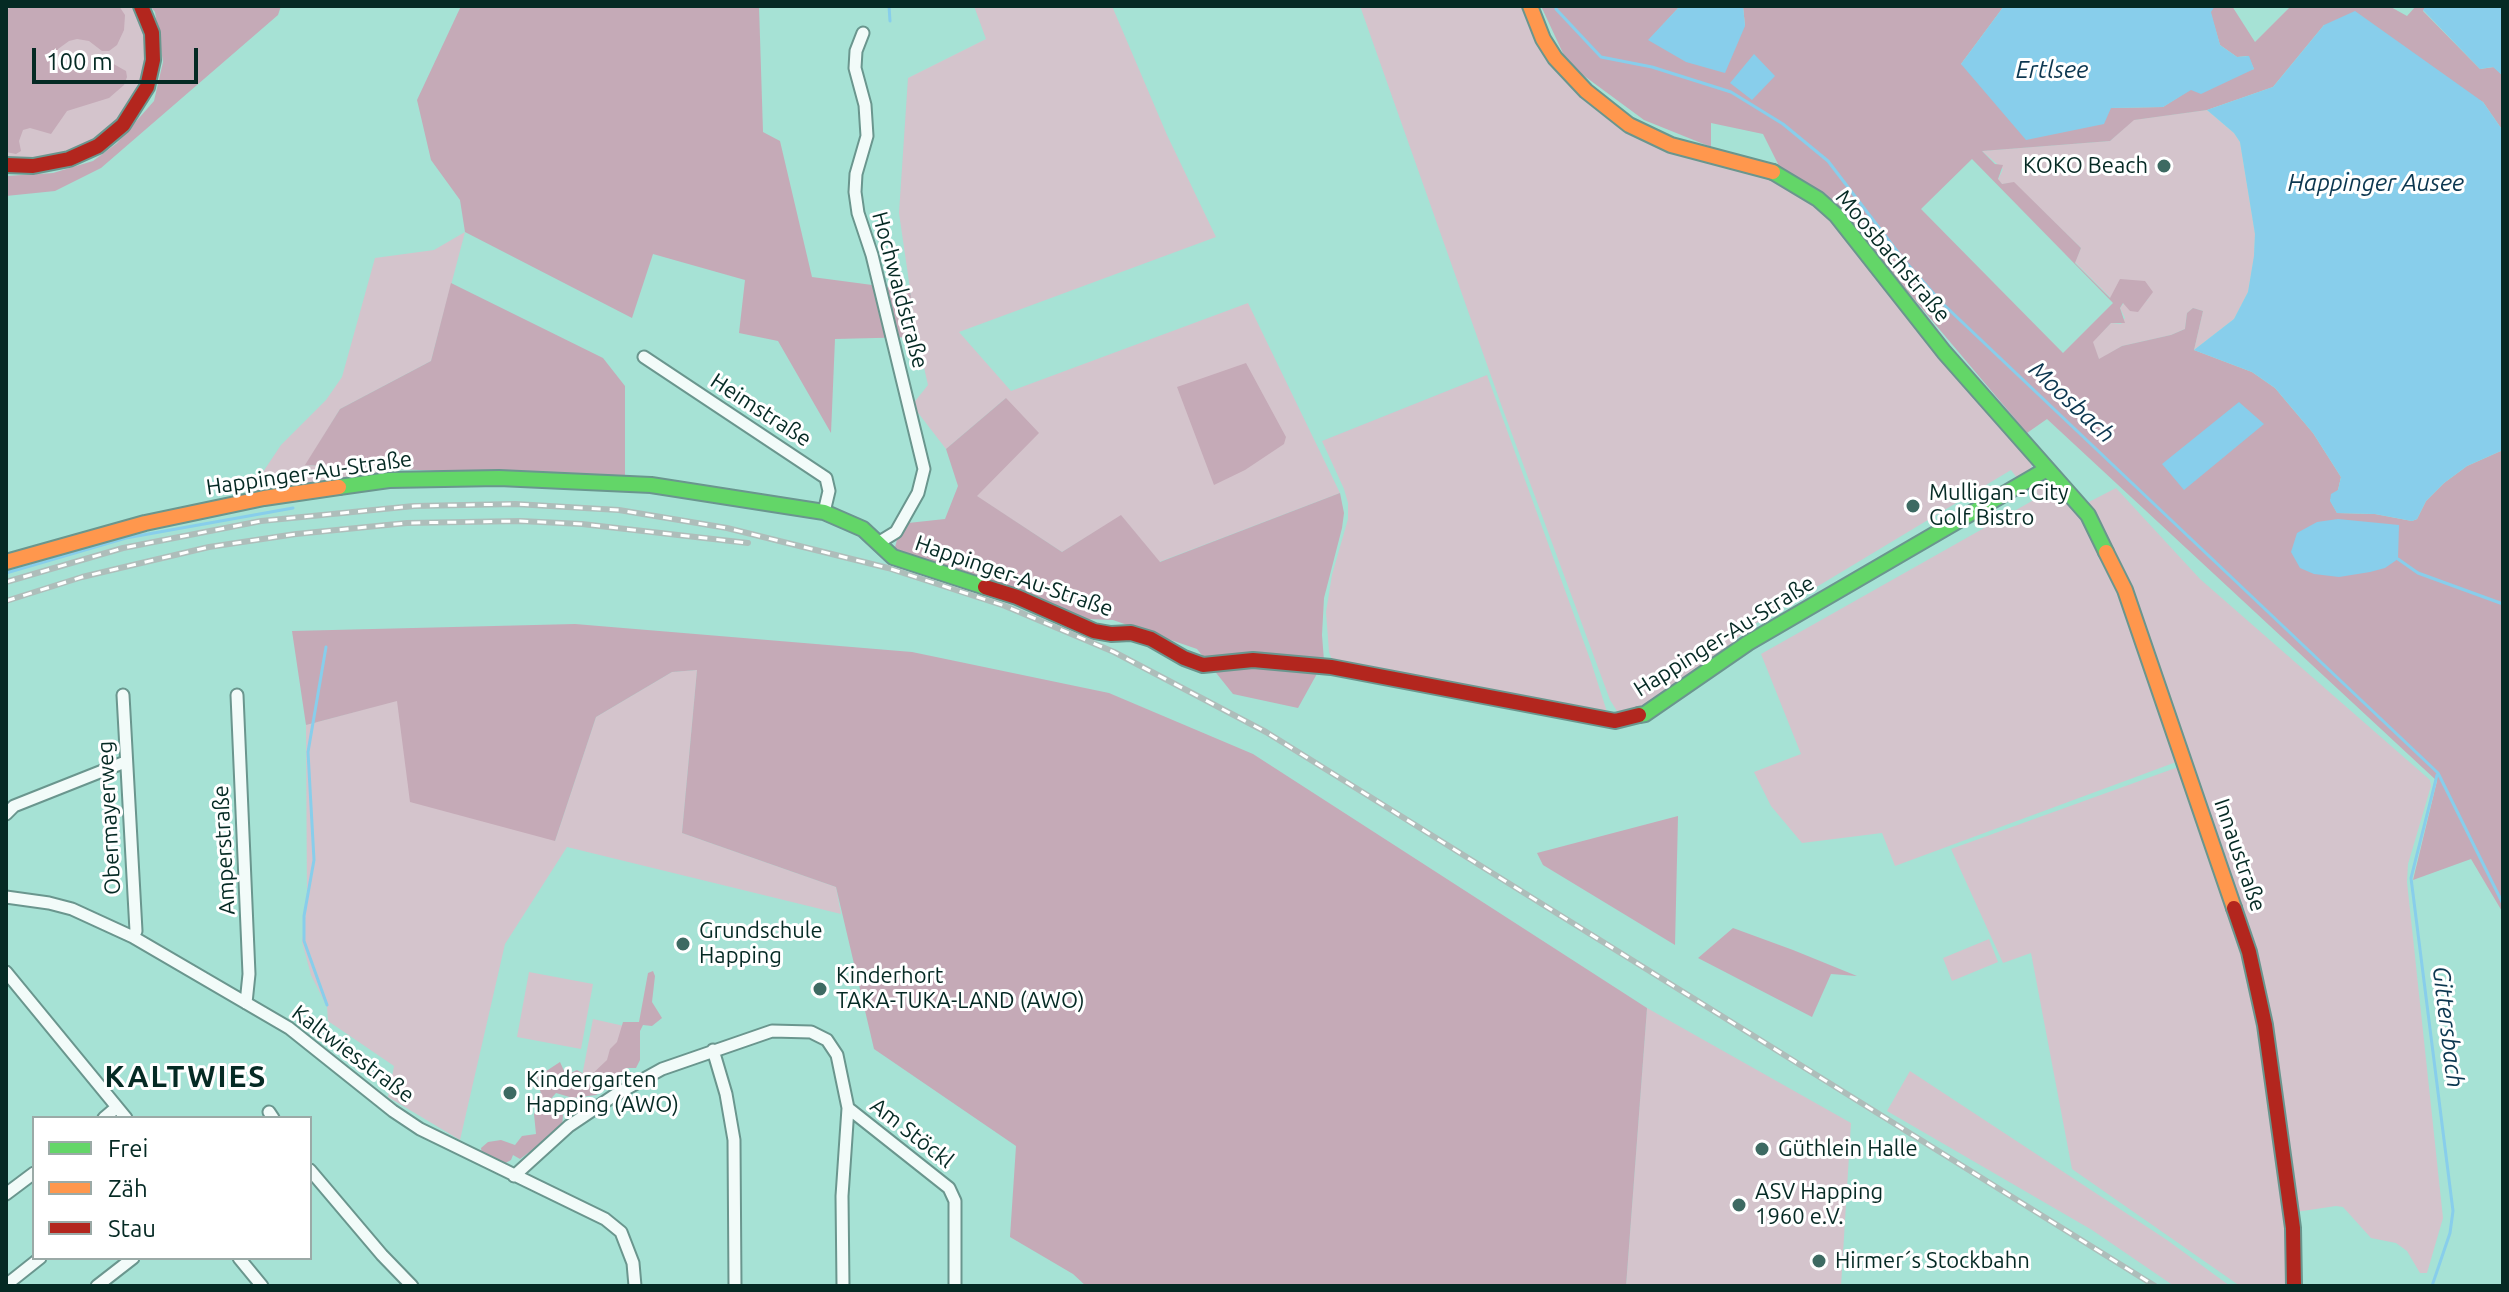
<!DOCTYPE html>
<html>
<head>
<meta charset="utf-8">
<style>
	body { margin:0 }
	#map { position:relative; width:2509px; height:1292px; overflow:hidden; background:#a6e2d5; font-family:Ubuntu,sans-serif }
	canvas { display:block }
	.frame { position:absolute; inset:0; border:8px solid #052a24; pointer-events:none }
	.legend { position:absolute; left:32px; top:1116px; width:280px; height:144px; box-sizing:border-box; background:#fff; border:2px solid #9baaa7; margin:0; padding:10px 14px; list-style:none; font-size:24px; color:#052a24 }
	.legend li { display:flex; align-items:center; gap:16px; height:40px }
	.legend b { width:40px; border:2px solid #9baaa7 }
	.scale { position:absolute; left:32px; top:48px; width:166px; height:36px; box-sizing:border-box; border:4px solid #052a24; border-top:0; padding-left:10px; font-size:24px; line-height:28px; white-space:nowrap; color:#052a24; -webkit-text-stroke:6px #fff; paint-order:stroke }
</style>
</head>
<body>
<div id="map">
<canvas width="2509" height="1292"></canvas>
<div class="frame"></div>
<ul class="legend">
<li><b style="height:10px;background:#63d668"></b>Frei</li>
<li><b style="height:10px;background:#ff974d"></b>Zäh</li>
<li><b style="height:10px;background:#b3261e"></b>Stau</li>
</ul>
<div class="scale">100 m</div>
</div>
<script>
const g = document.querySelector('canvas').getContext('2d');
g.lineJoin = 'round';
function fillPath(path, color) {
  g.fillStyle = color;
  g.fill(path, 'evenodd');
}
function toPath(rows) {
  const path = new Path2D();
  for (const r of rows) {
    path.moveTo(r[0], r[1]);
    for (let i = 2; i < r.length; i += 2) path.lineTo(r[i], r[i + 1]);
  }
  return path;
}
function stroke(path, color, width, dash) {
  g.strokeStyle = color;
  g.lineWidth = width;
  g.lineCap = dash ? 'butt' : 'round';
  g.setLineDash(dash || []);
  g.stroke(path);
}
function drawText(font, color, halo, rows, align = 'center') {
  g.font = font + ' Ubuntu,sans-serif';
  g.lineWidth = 6;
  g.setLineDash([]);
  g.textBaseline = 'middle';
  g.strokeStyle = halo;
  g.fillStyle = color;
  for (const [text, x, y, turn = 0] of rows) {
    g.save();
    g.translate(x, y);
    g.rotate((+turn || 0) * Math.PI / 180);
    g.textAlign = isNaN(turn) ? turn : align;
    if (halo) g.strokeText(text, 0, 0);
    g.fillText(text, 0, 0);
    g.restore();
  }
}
const green = toPath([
	[6,6,135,8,146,34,147,59,141,84,119,121,95,140,67,153,48,157,6,157],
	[974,6,1112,6,1167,135,1216,237,959,332,1011,391,1248,303,1340,493,1159,562,1121,516,1062,552,976,496,1006,398,946,449,912,405,928,385,917,337,899,213,908,78,986,39],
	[1360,6,1527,6,1533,23,1619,123,1783,183,1809,198,1831,217,2032,462,2031,469,2017,478,2011,470,1745,630,1721,657,1650,705,1622,714,1617,711,1610,700,1502,407],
	[2207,110,2234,133,2240,142,2255,234,2254,257,2248,292,2234,319,2194,350,2203,311,2193,308,2187,313,2185,329,2171,335,2122,346,2099,360,2092,342,2111,323,2121,324,2125,318,2120,308,2124,303,2149,300,2111,298,2075,262,2081,248,2014,183,2002,184,1998,180,2003,169,1982,151,2110,141,2133,120],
	[465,232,431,361,340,409,306,465,394,470,249,493,281,445,326,400,342,377,375,258,434,250],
	[1487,375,1591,662,1608,715,1333,662,1329,652,1326,612,1332,575,1348,519,1348,503,1344,489,1322,441],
	[2033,485,2047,485,2057,490,2079,512,2112,570,2179,761,1895,866,1882,833,1802,843,1771,806,1754,772,1801,754,1761,654,2039,497],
	[2116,488,2200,579,2430,780,2431,786,2408,864,2407,882,2443,1218,2427,1273,2420,1273,2407,1251,2396,1243,2371,1238,2343,1207,2336,1206,2296,1212,2269,1021,2098,523,2087,503],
	[697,670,682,833,836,887,841,914,567,847,505,944,460,1140,388,1097,394,1066,328,1021,327,1007,311,975,302,942,307,904,306,725,398,700,555,841,596,717,672,672],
	[2181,766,2233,916,2258,1011,2285,1191,2290,1286,2240,1286,2072,1169,2031,953,2003,963,1951,849],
	[1989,939,1998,962,1952,981,1943,958],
	[529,972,593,984,581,1049,517,1037],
	[1647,1008,1851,1123,1841,1286,1626,1286],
	[593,1019,633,1028,627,1062,577,1102],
	[1910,1071,2167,1240,2230,1286,2174,1286,2092,1230,1887,1111]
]);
const forest = toPath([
	[12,6,119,6,125,15,124,30,117,45,109,51,102,51,89,41,77,39,69,41,58,49,56,62,64,70,99,70,110,62,126,71,127,77,124,85,109,98,67,111,51,134,30,128,23,130,19,141,21,151,16,154,6,152,6,11],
	[150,6,281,6,278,15,101,168,55,191,6,196,6,176,53,173,93,161,117,143,154,101,163,62,155,12],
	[461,6,759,6,763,132,780,141,812,277,910,290,917,337,835,339,831,433,778,341,739,333,745,280,653,254,632,318,465,232,460,200,431,160,417,100],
	[1541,6,1680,6,1649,40,1745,26,1743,6,2004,6,1961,64,2111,108,2163,107,2191,89,2254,69,2248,56,2237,57,2220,45,2210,11,2215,6,2232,6,2255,42,2291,6,2389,6,2407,16,2416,6,2426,6,2423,11,2480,69,2494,67,2503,76,2503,131,2483,102,2324,25,2273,87,2207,110,2134,120,2110,141,1982,151,1995,164,2003,165,1998,179,2002,184,2014,182,2081,248,2075,263,2110,298,2120,279,2145,281,2153,292,2138,312,2130,311,2123,303,2120,308,2125,323,2111,323,2093,342,2099,359,2122,346,2171,335,2185,329,2187,313,2193,308,2203,311,2194,350,2252,372,2275,388,2313,433,2341,477,2338,490,2330,500,2337,513,2375,514,2412,521,2417,519,2426,501,2444,483,2467,466,2503,450,2503,913,2471,859,2413,880,2437,781,2047,419,2027,433,1831,201,1781,170,1763,134,1711,123,1711,147,1644,120,1568,64],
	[1972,159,2113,303,2063,353,1921,209],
	[451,283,603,358,625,386,625,479,305,465,340,409,431,361],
	[1246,363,1286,437,1284,444,1245,470,1214,485,1177,387],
	[1006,398,1039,433,977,496,1062,552,1121,515,1160,562,1340,493,1344,513,1342,528,1324,598,1322,635,1324,661,1298,708,1233,694,1197,649,1113,620,1085,619,897,555,894,551,898,536,908,523,945,519,958,486,946,449],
	[575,624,912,652,1109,693,1253,754,1647,1008,1626,1286,1086,1286,1073,1274,1010,1237,1016,1146,874,1049,836,887,682,833,697,670,672,672,596,717,555,841,410,802,397,701,306,725,292,631],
	[1678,816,1675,945,1543,865,1537,853],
	[1733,928,1793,950,1857,976,1831,974,1812,1017,1698,958],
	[653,971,655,976,652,1002,662,1018,652,1026,643,1025,640,1031,640,1060,636,1068,626,1068,613,1084,596,1095,573,1098,556,1093,549,1101,563,1115,562,1128,520,1159,513,1155,511,1160,502,1165,482,1154,481,1148,488,1142,501,1140,515,1145,522,1136,536,1134,534,1114,543,1103,537,1077,560,1062,566,1075,577,1070,589,1077,607,1060,610,1049,617,1042,623,1022,639,1022,648,973]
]);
const water = toPath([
	[1680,6,1743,6,1745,26,1725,73,1686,62,1648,40],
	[2004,6,2215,6,2211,12,2220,45,2237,57,2249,56,2254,69,2201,94,2191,90,2163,107,2111,108,2104,124,2026,140,1961,64],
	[2426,6,2503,6,2503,76,2493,67,2480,69,2423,10],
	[2355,11,2483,102,2503,131,2503,450,2467,466,2444,483,2426,501,2417,519,2412,521,2375,514,2337,513,2330,501,2331,494,2338,490,2341,477,2313,433,2275,388,2252,372,2194,350,2234,319,2248,292,2254,256,2255,234,2240,142,2234,133,2207,110,2273,87,2324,25],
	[1754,54,1775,76,1752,100,1730,83],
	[2239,402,2264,424,2184,490,2162,464],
	[2338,519,2399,525,2398,559,2385,568,2370,572,2339,577,2314,574,2300,568,2291,552,2297,533,2317,522]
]);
const stream = toPath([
	[889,6,890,21],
	[1556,6,1556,9,1601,57,1652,67,1731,92,1783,124,1828,161,1903,259,1942,303,2438,773,2503,904],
	[2398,559,2418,573,2503,604],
	[6,573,126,538,293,508],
	[326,647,308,752,314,860,304,916,304,941,327,1005],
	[2432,1286,2450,1233,2453,1211,2411,878,2437,775]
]);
const street = toPath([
	[863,33,856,51,855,68,865,105,867,136,856,174,855,192,858,213,872,255,924,469,918,493,896,532,878,543],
	[644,357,826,478,829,491,824,512],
	[123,695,136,931,133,937],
	[237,695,249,974,246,1003],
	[6,814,14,806,125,762],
	[6,897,49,903,72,909,133,937,289,1028,393,1111,420,1129,605,1219,621,1232,633,1263,635,1286],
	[6,972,126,1118],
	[713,1050,726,1094,734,1140,735,1286],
	[848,1108,949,1188,955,1201,955,1286],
	[269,1112,273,1118],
	[104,1118,117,1107],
	[310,1170,382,1255,412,1286],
	[514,1176,569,1126,615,1095,662,1069,772,1031,811,1032,827,1040,837,1055,848,1108,842,1196,843,1286],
	[6,1194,34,1173],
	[239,1258,262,1286],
	[6,1285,40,1258],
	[97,1286,133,1258]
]);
const fast = toPath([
	[1773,172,1818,199,1836,215,1944,352,2088,515,2106,552],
	[339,487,389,480,499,478,651,485,824,512,863,529,893,557,985,587],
	[1639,715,1645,714,1748,643,2047,469]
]);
const slow = toPath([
	[1530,6,1543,39,1555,58,1586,91,1629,125,1671,145,1773,172],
	[2106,552,2125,590,2234,908],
	[6,562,145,523,264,498,339,487]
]);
const jam = toPath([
	[6,165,33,166,69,159,98,146,123,125,147,87,153,60,152,33,141,6],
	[985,587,1017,597,1094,631,1111,634,1131,633,1151,639,1184,658,1203,665,1253,660,1331,667,1615,721,1639,715],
	[2234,908,2249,952,2265,1025,2293,1228,2294,1286]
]);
const rail = toPath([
	[6,582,123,548,261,521,414,506,515,504,619,510,727,528,888,568,1005,606,1114,652,1266,732,2155,1286],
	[6,601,82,577,209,547,296,534,407,523,520,521,582,524,748,543]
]);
const markers = [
	[2164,166,8,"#3d6a62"],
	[1913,506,8,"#3d6a62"],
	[683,944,8,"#3d6a62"],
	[820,989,8,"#3d6a62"],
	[510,1093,8,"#3d6a62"],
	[1762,1149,8,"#3d6a62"],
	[1739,1205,8,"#3d6a62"],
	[1819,1261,8,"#3d6a62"]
];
const poiNames = [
	["KOKO Beach",2148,166,"right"],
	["Mulligan - City",1929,493],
	["Golf Bistro",1929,518],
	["Grundschule",699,931],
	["Happing",699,956],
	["Kinderhort",836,976],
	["TAKA-TUKA-LAND (AWO)",836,1001],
	["Kindergarten",526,1080],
	["Happing (AWO)",526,1105],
	["Güthlein Halle",1778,1149],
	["ASV Happing",1755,1192],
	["1960 e.V.",1755,1217],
	["Hirmer´s Stockbahn",1835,1261]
];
const streetNames = [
	["Moosbachstraße",1893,256,50],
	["Hochwaldstraße",900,290,75],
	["Heimstraße",761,410,33],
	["Happinger-Au-Straße",309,473,-8],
	["Happinger-Au-Straße",1014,576,19],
	["Happinger-Au-Straße",1724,636,-32],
	["Obermayerweg",109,818,-93],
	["Amperstraße",224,850,-93],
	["Innaustraße",2240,855,71],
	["Kaltwiesstraße",353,1054,37],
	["Am Stöckl",912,1133,38]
];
const waterNames = [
	["Ertlsee",2052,70],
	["Happinger Ausee",2376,183],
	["Moosbach",2072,402,43],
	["Gittersbach",2448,1027,83]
];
const districtNames = [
	["KALTWIES",186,1077]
];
fillPath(green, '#d4c4cc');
fillPath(forest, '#c5aab7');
fillPath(water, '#88ceeb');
stroke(stream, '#88ceeb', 3);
stroke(street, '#6a968e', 15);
stroke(fast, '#6a968e', 18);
stroke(slow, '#6a968e', 18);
stroke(jam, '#6a968e', 18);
stroke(street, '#f2fbf9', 11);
stroke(fast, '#63d668', 14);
stroke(slow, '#ff974d', 14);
stroke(jam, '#b3261e', 14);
stroke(rail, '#aebdba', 6);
stroke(rail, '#fff', 3, [9]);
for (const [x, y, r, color] of markers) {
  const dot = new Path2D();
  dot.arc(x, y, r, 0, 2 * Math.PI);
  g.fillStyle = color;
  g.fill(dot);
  stroke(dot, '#fff', 3);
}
drawText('22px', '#052a24', '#fff', poiNames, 'left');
drawText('22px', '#052a24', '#fff', streetNames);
drawText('italic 24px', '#0c3750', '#fff', waterNames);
g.letterSpacing = '2px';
drawText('bold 30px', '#052a24', '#fff', districtNames);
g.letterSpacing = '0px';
</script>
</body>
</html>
